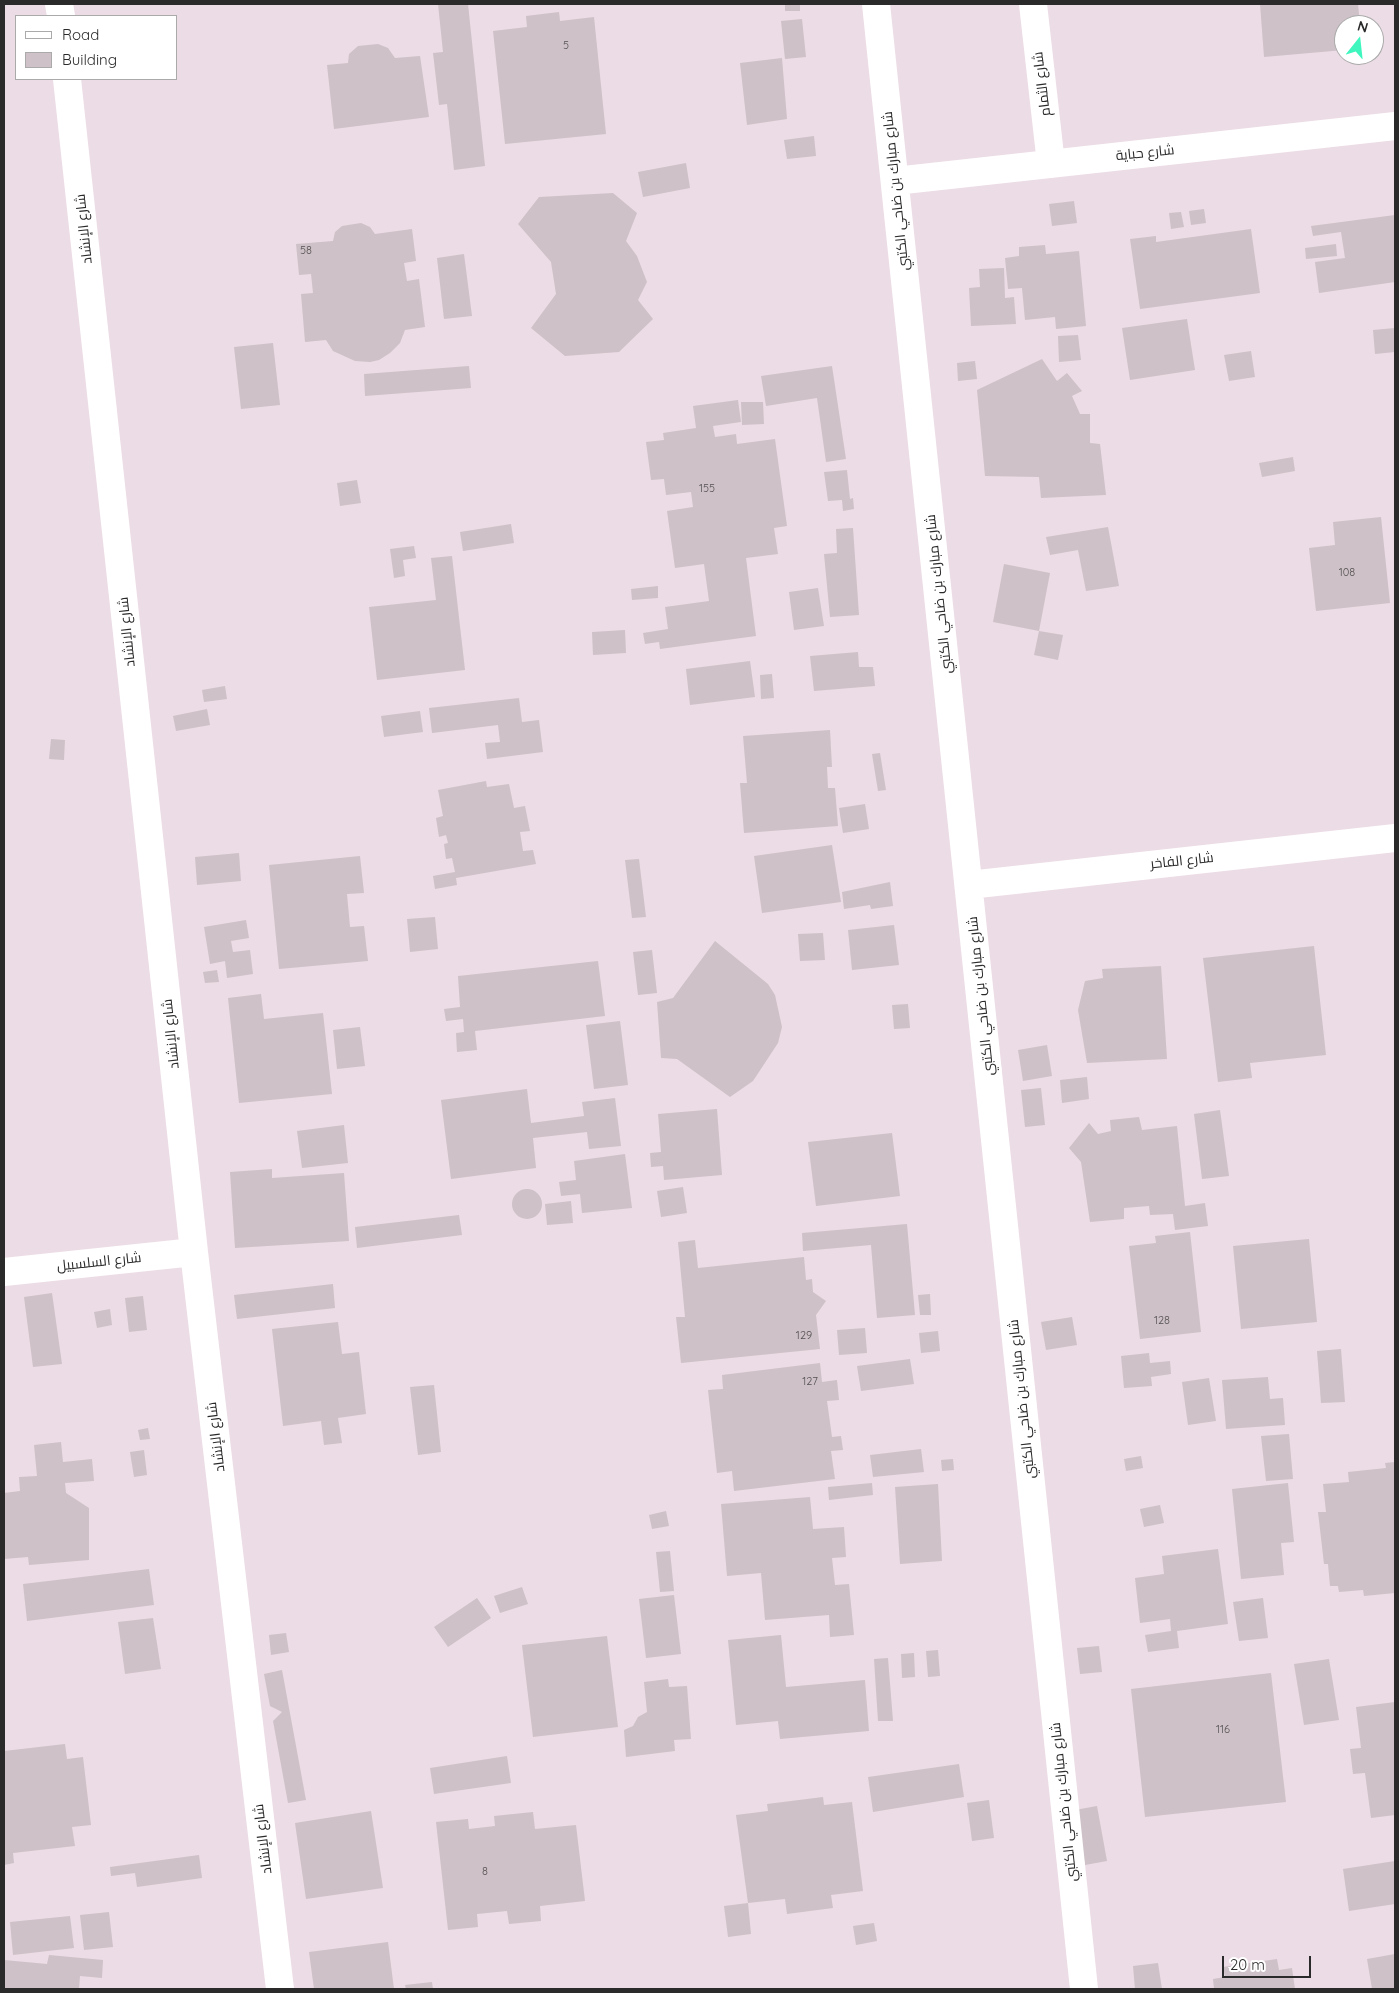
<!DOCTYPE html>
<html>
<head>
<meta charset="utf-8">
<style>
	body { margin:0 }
	#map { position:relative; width:1399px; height:1993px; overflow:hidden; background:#ecdce5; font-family:Quicksand,sans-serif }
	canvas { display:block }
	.frame { position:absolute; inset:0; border:5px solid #2a2a2a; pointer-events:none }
	.legend { position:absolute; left:15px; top:15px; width:162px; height:65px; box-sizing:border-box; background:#fff; border:1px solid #aaa; margin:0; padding:6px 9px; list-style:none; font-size:15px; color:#2a2a2a }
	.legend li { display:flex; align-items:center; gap:10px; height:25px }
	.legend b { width:25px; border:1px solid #aaa }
	.north { position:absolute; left:1334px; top:15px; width:50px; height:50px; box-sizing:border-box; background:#fff; border:1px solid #aaa; border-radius:50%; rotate:16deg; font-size:14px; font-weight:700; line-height:20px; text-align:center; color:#2a2a2a }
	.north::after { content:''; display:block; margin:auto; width:18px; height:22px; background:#3ff6bf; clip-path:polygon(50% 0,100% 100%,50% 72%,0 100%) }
	.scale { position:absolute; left:1222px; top:1956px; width:89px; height:22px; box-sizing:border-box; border:2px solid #2a2a2a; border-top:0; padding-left:6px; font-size:15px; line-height:18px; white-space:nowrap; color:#2a2a2a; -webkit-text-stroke:4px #fff; paint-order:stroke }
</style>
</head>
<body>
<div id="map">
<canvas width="1399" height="1993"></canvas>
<div class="frame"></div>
<ul class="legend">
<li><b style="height:6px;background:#fff"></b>Road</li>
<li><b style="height:14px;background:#cec1c7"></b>Building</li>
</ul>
<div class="north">N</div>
<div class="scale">20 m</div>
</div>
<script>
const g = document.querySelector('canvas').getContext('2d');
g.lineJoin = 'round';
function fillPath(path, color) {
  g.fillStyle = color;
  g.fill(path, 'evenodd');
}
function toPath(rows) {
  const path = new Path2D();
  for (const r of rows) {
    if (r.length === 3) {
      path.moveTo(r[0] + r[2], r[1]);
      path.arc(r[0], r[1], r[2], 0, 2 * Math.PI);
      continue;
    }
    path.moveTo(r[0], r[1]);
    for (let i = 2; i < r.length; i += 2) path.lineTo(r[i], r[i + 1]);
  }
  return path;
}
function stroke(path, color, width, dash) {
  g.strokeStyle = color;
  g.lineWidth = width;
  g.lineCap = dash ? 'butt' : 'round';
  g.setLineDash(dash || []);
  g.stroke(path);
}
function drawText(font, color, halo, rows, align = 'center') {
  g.font = font + ' Quicksand,Cairo,sans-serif';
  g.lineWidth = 5;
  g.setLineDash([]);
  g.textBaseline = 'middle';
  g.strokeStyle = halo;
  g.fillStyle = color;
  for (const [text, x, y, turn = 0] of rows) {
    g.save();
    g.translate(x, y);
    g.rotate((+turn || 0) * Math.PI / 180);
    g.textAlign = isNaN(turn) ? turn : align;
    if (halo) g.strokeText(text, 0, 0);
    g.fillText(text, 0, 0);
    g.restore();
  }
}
const building = toPath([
	[438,4,468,4,485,166,454,170,447,104,439,105,433,53,443,52],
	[785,4,800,4,800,11,785,11],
	[1260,4,1358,4,1360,25,1344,25,1344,50,1264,57],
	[559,12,560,21,594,17,606,134,505,144,493,31,527,27,526,16],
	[802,19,806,57,785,59,781,21],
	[378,44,388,48,395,58,420,56,429,117,334,129,327,65,348,63,349,54,358,46],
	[782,58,787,119,747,125,740,63],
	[814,136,816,156,787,159,784,140],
	[686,163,690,188,643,197,638,172],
	[613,193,637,213,626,241,637,256,647,282,638,300,653,319,619,352,565,356,531,328,556,294,551,262,518,224,539,197],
	[1074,201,1077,223,1052,226,1049,204],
	[1204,209,1206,223,1191,225,1189,211],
	[1181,212,1184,227,1171,229,1169,213],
	[1395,215,1395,282,1319,293,1315,262,1345,258,1341,232,1313,236,1311,226],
	[361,223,370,227,375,234,412,229,416,261,404,263,407,281,419,279,425,327,405,330,400,343,390,353,379,360,370,362,355,361,333,351,326,340,305,342,301,294,313,293,311,274,299,275,296,244,333,241,335,232,342,226],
	[1251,229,1260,293,1140,309,1130,239,1156,236,1156,242],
	[1336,244,1337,256,1306,259,1305,248],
	[1045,245,1046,254,1079,251,1086,326,1056,329,1055,317,1025,320,1022,288,1008,289,1005,258,1019,256,1019,247],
	[464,254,472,316,444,319,437,258],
	[1004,268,1005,298,1014,297,1016,324,971,326,969,288,980,287,979,269],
	[1187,319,1195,370,1130,380,1122,328],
	[1395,328,1395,352,1375,354,1373,330],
	[1078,335,1081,360,1059,362,1058,336],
	[273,343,280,405,241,409,234,347],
	[1251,351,1255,377,1229,381,1224,355],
	[1042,359,1057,381,1067,373,1082,391,1072,396,1080,414,1090,414,1090,443,1100,444,1106,495,1041,498,1039,477,985,476,977,390],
	[975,361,977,379,958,381,957,363],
	[469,366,471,388,365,396,364,374],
	[832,366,846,459,826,462,817,398,766,406,761,376],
	[738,400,741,422,713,426,715,437,736,434,737,444,775,439,787,526,774,528,778,554,746,558,756,636,660,649,659,642,645,644,643,633,668,629,665,607,709,601,704,564,675,568,667,511,693,507,691,492,666,495,664,479,651,480,646,442,664,440,663,433,696,428,693,406],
	[741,402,763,402,764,424,742,425],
	[1293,457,1295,471,1262,477,1259,463],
	[847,470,850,499,853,498,854,509,843,511,842,500,828,501,824,472],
	[357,480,361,503,340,506,337,483],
	[1381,517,1390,603,1316,611,1309,548,1335,545,1333,522],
	[511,524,514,543,463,551,460,532],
	[1108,527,1119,586,1086,591,1078,550,1050,555,1046,537],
	[853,528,859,615,830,617,824,554,837,553,836,529],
	[414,546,416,558,403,560,405,576,394,578,390,549],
	[452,556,465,670,377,680,369,607,436,600,431,558],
	[1004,564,1050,573,1039,631,993,622],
	[658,586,658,598,632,600,631,589],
	[818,588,824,626,794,630,789,592],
	[625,630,626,653,593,655,592,632],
	[1039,631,1063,635,1058,660,1034,655],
	[858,652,859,667,873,667,875,686,814,691,810,656],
	[750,661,755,697,690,705,686,669],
	[772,674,774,698,761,699,760,675],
	[225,686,227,699,204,702,202,690],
	[519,698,522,722,539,720,543,752,487,759,485,743,500,742,498,725,432,733,429,708],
	[207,709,210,725,176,731,173,716],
	[420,711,423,732,384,737,381,716],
	[830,730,832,767,827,767,828,788,835,788,838,826,744,833,740,783,747,783,743,736],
	[51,739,65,740,64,760,49,759],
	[880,753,886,790,878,791,872,754],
	[486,781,487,787,509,784,514,808,525,806,530,831,520,832,523,851,533,850,536,864,456,878,457,885,435,889,433,876,455,872,452,858,446,859,444,844,448,843,446,835,439,837,436,818,443,816,438,790],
	[865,804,869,829,843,833,839,808],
	[832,845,841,902,762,913,754,856],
	[239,853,241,881,197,885,195,857],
	[360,856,364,893,347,894,350,927,364,926,368,961,279,969,269,865],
	[639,859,646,917,632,918,625,860],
	[890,882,893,906,871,909,870,905,844,909,842,892],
	[435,917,438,949,410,952,407,919],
	[246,920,249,938,231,941,233,952,250,950,253,974,227,978,225,961,210,964,204,927],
	[894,925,899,965,852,970,848,930],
	[823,933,825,960,800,961,798,934],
	[715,941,768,984,775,995,782,1027,778,1043,753,1081,730,1097,677,1059,661,1058,657,1002,673,998],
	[1314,946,1326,1055,1250,1063,1252,1078,1218,1082,1203,958],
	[652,950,657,993,638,995,633,952],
	[598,961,605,1016,475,1031,477,1050,457,1052,456,1033,464,1032,463,1019,446,1021,444,1009,460,1007,458,976],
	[1161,966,1167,1059,1087,1063,1078,1010,1085,981,1103,978,1102,969],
	[217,970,219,982,205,983,203,972],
	[261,994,264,1019,323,1013,332,1094,239,1103,228,998],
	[908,1004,910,1028,894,1029,892,1005],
	[620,1021,628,1085,594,1089,586,1025],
	[360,1027,365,1066,337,1069,333,1030],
	[1047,1045,1052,1076,1023,1081,1018,1050],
	[1087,1077,1089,1099,1062,1103,1060,1080],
	[1041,1088,1045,1125,1025,1127,1021,1090],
	[527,1089,531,1123,584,1116,582,1102,615,1098,621,1146,589,1149,587,1132,533,1138,536,1168,451,1179,441,1100],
	[717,1109,722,1175,664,1180,663,1166,651,1167,650,1153,661,1152,658,1114],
	[1220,1110,1229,1176,1202,1179,1194,1114],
	[1139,1117,1142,1130,1177,1126,1185,1206,1205,1203,1208,1226,1175,1230,1173,1214,1150,1215,1149,1206,1124,1208,1124,1219,1090,1222,1081,1162,1069,1148,1089,1123,1098,1134,1111,1131,1110,1120],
	[344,1125,348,1163,302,1168,297,1131],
	[892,1133,900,1196,816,1206,808,1142],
	[625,1154,632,1208,582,1213,580,1194,561,1196,559,1182,576,1180,574,1161],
	[272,1169,272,1178,344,1173,349,1241,235,1248,230,1172],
	[683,1187,687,1213,661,1217,657,1191],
	[527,1204,15],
	[571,1201,573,1223,547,1225,545,1204],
	[459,1215,462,1235,357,1248,355,1227],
	[907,1224,915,1315,877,1318,871,1245,803,1251,802,1233],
	[1190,1232,1201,1332,1140,1339,1129,1246,1156,1243,1155,1236],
	[1309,1239,1317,1322,1241,1329,1233,1246],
	[695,1240,698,1268,804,1257,806,1280,812,1279,813,1292,826,1301,816,1315,820,1349,681,1363,676,1317,685,1317,678,1242],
	[333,1284,335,1308,237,1319,234,1295],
	[52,1293,62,1364,33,1367,24,1297],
	[930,1294,931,1315,920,1315,918,1295],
	[143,1296,147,1330,129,1332,125,1298],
	[110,1309,112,1325,97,1328,94,1312],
	[1072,1317,1077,1345,1046,1350,1041,1322],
	[338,1322,342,1354,359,1352,366,1414,338,1418,342,1443,324,1445,321,1421,283,1426,272,1329],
	[865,1328,867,1353,839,1355,837,1330],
	[938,1331,940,1351,921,1353,919,1333],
	[1341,1349,1345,1402,1321,1403,1317,1351],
	[1149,1353,1150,1363,1170,1361,1171,1374,1151,1377,1152,1386,1124,1388,1121,1356],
	[910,1359,914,1384,861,1391,857,1366],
	[820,1363,822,1382,837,1380,839,1400,827,1401,832,1437,841,1436,843,1450,831,1451,835,1479,734,1491,732,1471,717,1473,708,1390,723,1389,722,1375],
	[1268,1377,1270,1399,1283,1398,1285,1425,1226,1429,1222,1380],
	[1209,1378,1216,1421,1188,1425,1182,1382],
	[434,1385,441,1452,418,1455,410,1387],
	[148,1428,150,1439,140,1440,138,1430],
	[1289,1434,1293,1479,1266,1481,1261,1436],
	[61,1442,63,1462,92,1459,94,1481,65,1483,66,1493,89,1508,89,1560,29,1565,28,1557,4,1559,4,1493,20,1491,19,1477,37,1476,34,1445],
	[921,1449,924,1472,873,1477,870,1455],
	[144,1450,147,1475,134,1477,130,1452],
	[1141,1456,1143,1468,1126,1471,1124,1459],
	[953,1459,954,1470,942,1471,941,1460],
	[1395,1462,1395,1593,1364,1596,1363,1590,1339,1592,1338,1586,1330,1586,1328,1564,1324,1564,1318,1512,1326,1512,1323,1484,1349,1482,1348,1472,1386,1468,1385,1463],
	[872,1483,873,1495,829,1500,828,1487],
	[1288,1483,1294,1542,1281,1543,1284,1575,1241,1579,1232,1489],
	[938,1484,942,1561,900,1564,895,1487],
	[810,1497,813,1529,844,1527,846,1557,832,1558,835,1585,849,1584,854,1635,830,1637,829,1615,765,1620,761,1573,727,1576,721,1504],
	[1160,1505,1164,1523,1144,1527,1140,1509],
	[666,1511,669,1526,652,1529,649,1515],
	[1218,1549,1228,1624,1177,1631,1179,1648,1148,1652,1145,1635,1171,1631,1170,1619,1140,1623,1135,1578,1164,1574,1162,1556],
	[670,1551,674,1591,660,1592,656,1552],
	[149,1569,154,1605,27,1621,23,1584],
	[522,1587,528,1604,500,1613,494,1596],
	[674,1595,681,1654,646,1658,639,1599],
	[477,1598,491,1618,448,1647,434,1627],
	[1263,1598,1268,1638,1239,1641,1233,1602],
	[153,1618,161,1669,125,1674,118,1622],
	[286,1633,289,1652,271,1655,269,1635],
	[781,1635,786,1687,865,1680,869,1731,780,1739,778,1721,736,1725,728,1640],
	[607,1636,618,1727,533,1737,522,1645],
	[1099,1646,1102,1672,1080,1674,1077,1648],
	[938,1650,940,1676,928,1677,926,1651],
	[914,1653,915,1677,902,1678,901,1654],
	[888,1658,893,1721,878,1721,874,1659],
	[1329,1659,1339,1720,1304,1725,1294,1664],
	[282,1670,306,1800,288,1803,273,1721,282,1712,270,1706,264,1674],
	[1271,1673,1286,1802,1145,1817,1131,1689],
	[668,1679,669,1687,687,1686,691,1739,674,1740,675,1751,626,1757,624,1730,633,1726,638,1717,647,1712,644,1682],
	[1395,1702,1395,1815,1371,1818,1365,1773,1353,1774,1350,1749,1361,1748,1356,1707],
	[65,1744,67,1759,83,1757,91,1825,72,1827,75,1846,13,1853,14,1863,4,1865,4,1751],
	[507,1756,511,1783,434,1794,430,1768],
	[959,1764,964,1797,873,1812,868,1777],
	[823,1797,824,1805,852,1802,863,1891,831,1895,833,1908,787,1914,785,1899,748,1903,736,1815,768,1811,767,1804],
	[989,1800,994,1838,972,1841,967,1803],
	[1097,1806,1107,1861,1085,1865,1075,1810],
	[371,1811,383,1888,306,1899,295,1823],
	[533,1812,535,1829,576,1825,585,1901,540,1906,541,1921,509,1924,507,1911,477,1914,478,1927,448,1930,436,1822,468,1819,469,1829,495,1826,494,1816],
	[199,1855,202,1878,137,1887,135,1873,111,1876,110,1867],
	[1395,1861,1395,1904,1349,1911,1343,1869],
	[748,1903,751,1934,728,1937,724,1906],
	[109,1912,113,1947,84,1950,80,1915],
	[70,1916,74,1948,13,1955,10,1922],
	[874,1923,877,1941,856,1945,853,1926],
	[388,1942,394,1989,314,1989,309,1952],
	[1395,1954,1395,1989,1372,1989,1367,1959],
	[49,1955,103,1960,102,1978,80,1976,79,1989,4,1989,4,1960,47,1964],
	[1277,1959,1279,1970,1292,1968,1295,1989,1214,1989,1213,1979,1225,1977,1223,1967],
	[1158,1963,1162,1989,1135,1989,1133,1966],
	[432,1982,433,1989,406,1989,405,1985]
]);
const street = toPath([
	[59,4,61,16],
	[876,4,1084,1989],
	[1033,4,1051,164],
	[67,79,194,1252,280,1989],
	[895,181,1395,126],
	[969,885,1395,838],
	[4,1272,194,1252]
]);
const numberNames = [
	["5",566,46],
	["58",306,251],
	["155",707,489],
	["108",1347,573],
	["128",1162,1321],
	["129",804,1336],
	["127",810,1382],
	["116",1223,1730],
	["8",485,1872]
];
const streetNames = [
	["شارع الثمام",1042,84,-97],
	["شارع حباية",1145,153,-6],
	["شارع مبارك بن ضاحي الكتبي",896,191,-96],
	["شارع الإنشاد",84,229,-96],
	["شارع مبارك بن ضاحي الكتبي",939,594,-96],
	["شارع الإنشاد",127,632,-96],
	["شارع الفاخر",1182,861,-6],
	["شارع مبارك بن ضاحي الكتبي",981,996,-96],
	["شارع الإنشاد",171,1034,-96],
	["شارع السلسبيل",99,1262,-6],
	["شارع مبارك بن ضاحي الكتبي",1022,1399,-96],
	["شارع الإنشاد",216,1437,-97],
	["شارع مبارك بن ضاحي الكتبي",1064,1802,-96],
	["شارع الإنشاد",263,1839,-97]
];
fillPath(building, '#cec1c7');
stroke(street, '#fff', 28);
drawText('11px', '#535051', null, numberNames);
drawText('14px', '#2a2a2a', '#fff', streetNames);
</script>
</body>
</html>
